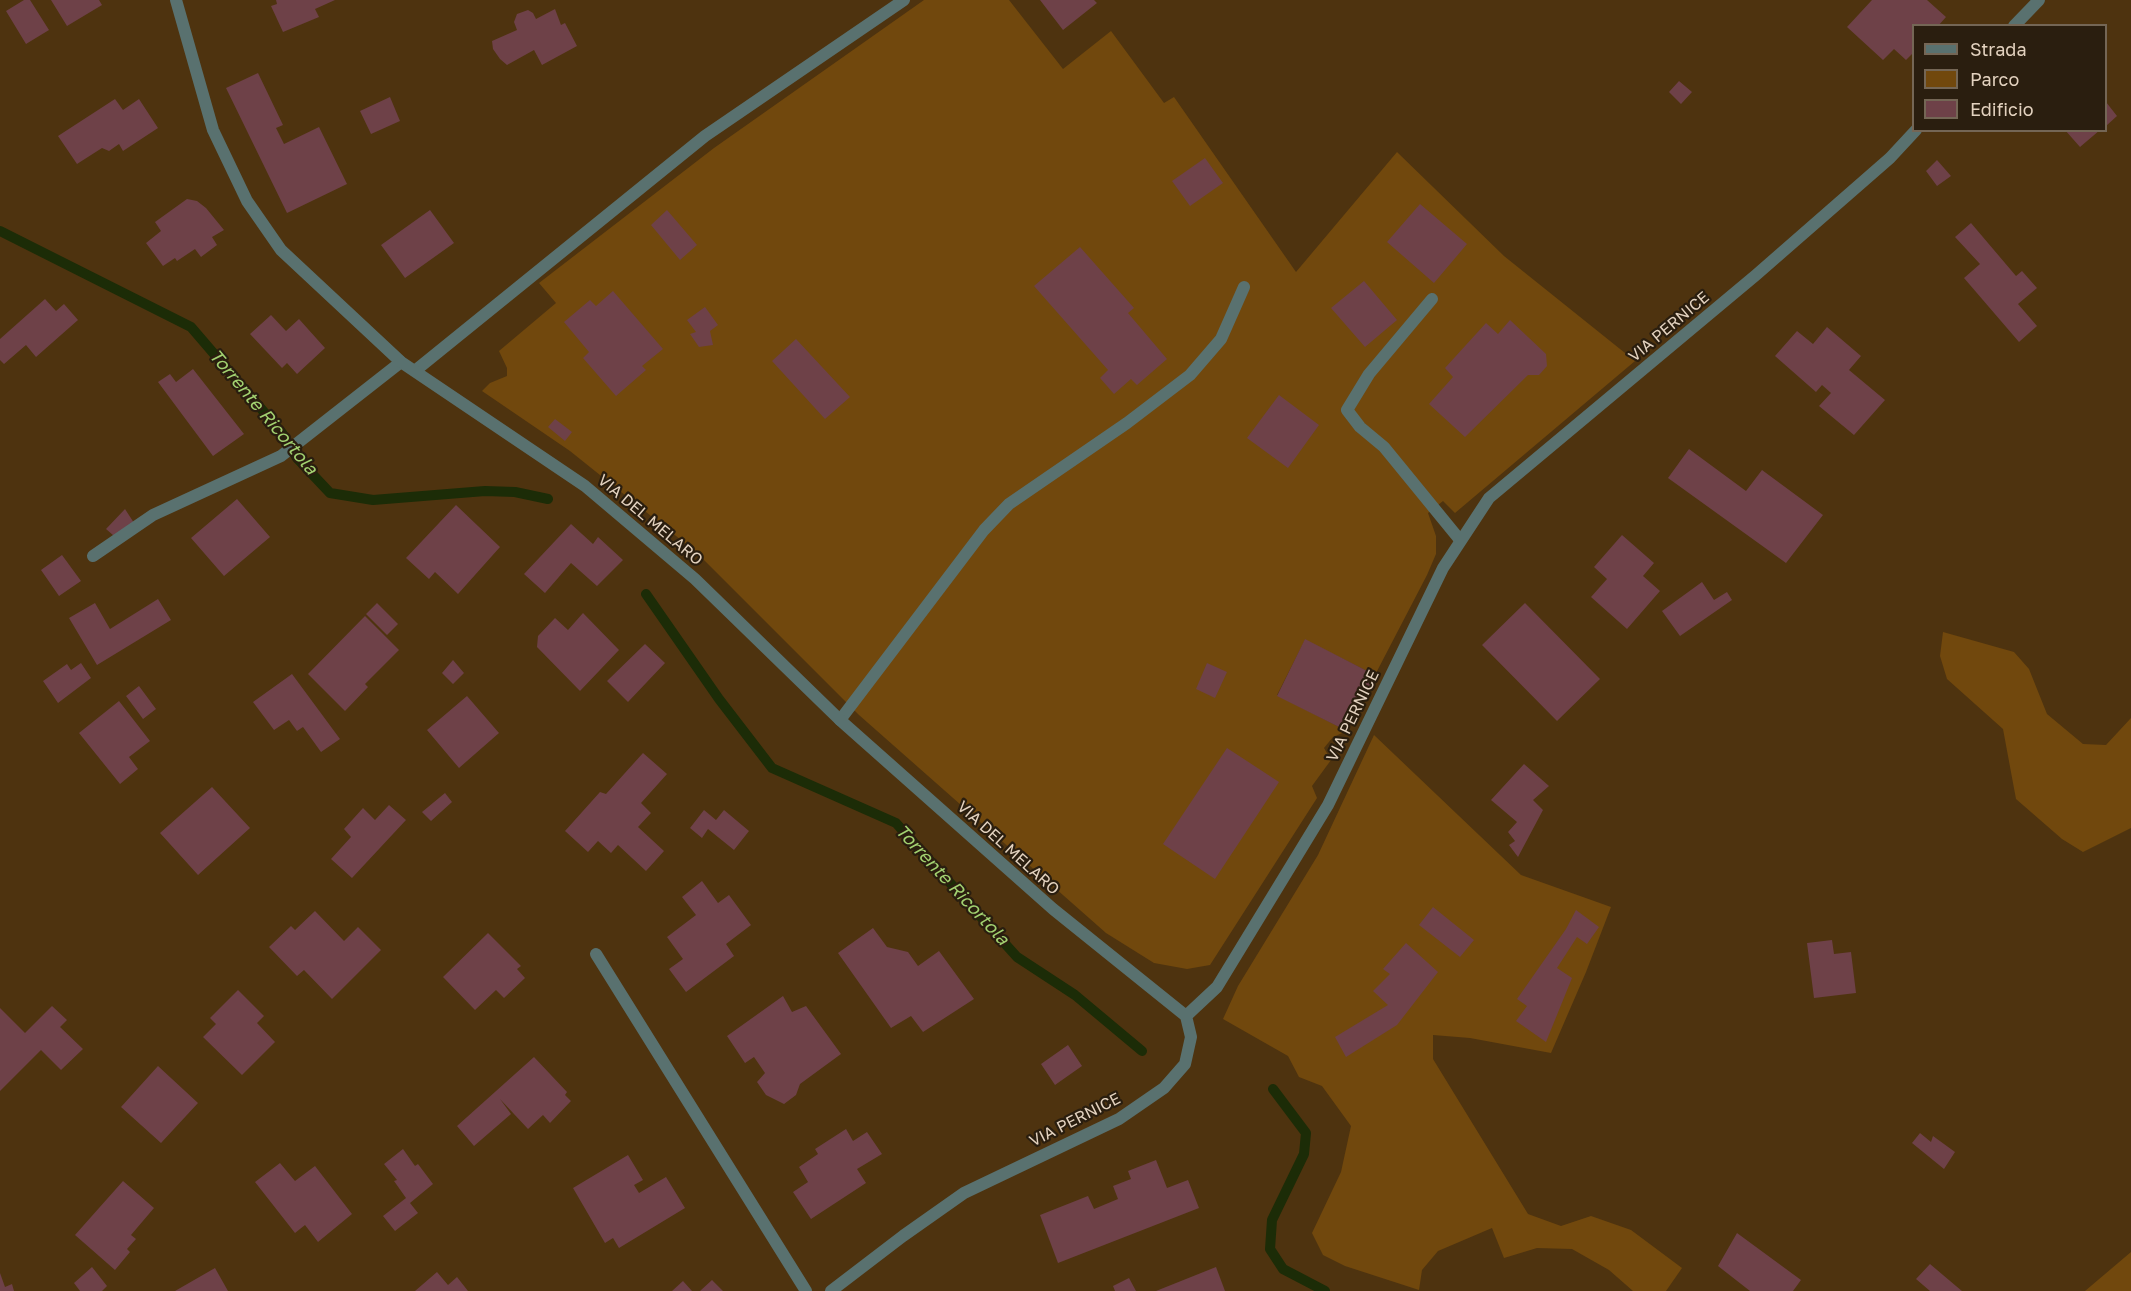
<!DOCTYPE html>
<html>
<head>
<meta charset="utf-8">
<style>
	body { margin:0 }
	#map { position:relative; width:2131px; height:1291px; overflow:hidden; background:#4e330f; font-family:"Golos Text",sans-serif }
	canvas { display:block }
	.legend { position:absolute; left:1912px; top:24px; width:195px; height:108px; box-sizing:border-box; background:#2a1e0f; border:2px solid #746655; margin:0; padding:8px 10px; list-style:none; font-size:18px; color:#e3d2bf }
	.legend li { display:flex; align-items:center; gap:12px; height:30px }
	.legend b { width:30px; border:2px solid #746655 }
</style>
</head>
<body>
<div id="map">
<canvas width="2131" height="1291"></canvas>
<ul class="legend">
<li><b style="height:8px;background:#59716f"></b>Strada</li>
<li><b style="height:16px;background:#71480d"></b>Parco</li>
<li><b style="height:16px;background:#6e4148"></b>Edificio</li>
</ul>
</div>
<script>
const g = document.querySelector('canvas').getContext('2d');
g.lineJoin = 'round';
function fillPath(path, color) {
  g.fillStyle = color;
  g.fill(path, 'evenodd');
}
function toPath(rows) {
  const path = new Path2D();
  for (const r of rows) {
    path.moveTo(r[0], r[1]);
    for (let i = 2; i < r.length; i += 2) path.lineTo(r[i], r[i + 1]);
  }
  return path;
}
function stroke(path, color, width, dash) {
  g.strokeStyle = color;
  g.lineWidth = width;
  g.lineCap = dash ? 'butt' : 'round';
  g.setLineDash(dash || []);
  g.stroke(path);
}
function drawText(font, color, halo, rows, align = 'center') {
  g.font = font + ' "Golos Text",sans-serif';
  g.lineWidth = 4.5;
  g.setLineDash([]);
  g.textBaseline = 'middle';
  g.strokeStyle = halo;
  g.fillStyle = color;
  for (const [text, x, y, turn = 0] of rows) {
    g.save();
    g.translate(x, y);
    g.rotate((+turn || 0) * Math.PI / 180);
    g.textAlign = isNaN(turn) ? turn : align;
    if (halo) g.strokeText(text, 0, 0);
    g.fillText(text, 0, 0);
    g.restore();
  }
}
const green = toPath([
	[924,0,1009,0,1063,69,1111,31,1164,103,1174,97,1296,272,1397,152,1504,256,1635,361,1455,513,1443,501,1428,513,1436,536,1436,554,1427,575,1375,675,1305,640,1277,695,1347,731,1333,737,1324,748,1331,760,1312,786,1317,798,1210,965,1187,969,1154,963,1106,933,859,715,696,552,570,451,482,391,490,383,507,376,507,368,499,351,556,303,539,283,714,148],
	[1943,632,2014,652,2029,669,2047,714,2083,744,2106,745,2131,718,2131,828,2083,852,2062,839,2016,799,2003,729,1947,679,1940,656],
	[1374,735,1521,875,1611,907,1586,972,1551,1053,1470,1038,1433,1035,1433,1059,1528,1214,1561,1226,1591,1216,1631,1230,1682,1268,1666,1291,1633,1291,1609,1270,1572,1249,1537,1248,1504,1258,1492,1228,1438,1251,1422,1270,1419,1290,1345,1266,1323,1255,1312,1233,1341,1172,1351,1126,1322,1086,1299,1077,1288,1056,1223,1019,1238,986,1318,855],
	[2131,1252,2131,1291,2085,1291]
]);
const stream = toPath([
	[0,231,191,327,282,433,297,458,330,493,373,500,485,491,515,492,548,499],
	[646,594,719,699,772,768,896,823,1017,957,1075,995,1142,1051],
	[1273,1089,1306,1133,1304,1154,1272,1220,1270,1249,1283,1269,1325,1291]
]);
const building = toPath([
	[24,0,30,0,49,30,26,44,6,11],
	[51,0,99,0,102,5,67,26],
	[276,0,335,0,315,9,319,17,283,32,271,6,277,4],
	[1040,0,1094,0,1097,3,1063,30],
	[1872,0,1927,0,1946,17,1938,26,1914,26,1914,52,1906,60,1894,49,1883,60,1847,27],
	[555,9,561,25,565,23,577,46,542,65,534,50,507,65,500,59,493,49,492,41,517,30,514,22,517,14,528,10,533,13,536,19],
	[258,73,283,125,276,128,284,144,319,127,347,184,287,213,226,88],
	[1679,81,1692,92,1681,104,1669,92],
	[390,97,400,121,371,134,360,111],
	[115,99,123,110,139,99,158,128,123,151,119,144,109,151,102,148,77,164,58,136],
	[2106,102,2117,116,2106,126],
	[2065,130,2100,130,2080,147],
	[1205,158,1223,183,1190,206,1172,181],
	[1937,160,1951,176,1937,186,1926,171],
	[187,199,197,201,206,208,224,230,212,237,217,245,201,257,195,249,177,261,175,258,163,266,146,243,161,231,155,222],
	[1420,204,1467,244,1434,283,1387,242],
	[430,210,454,243,405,278,381,245],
	[667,210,697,245,680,260,651,225],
	[1971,223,2016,276,2022,271,2037,288,2018,304,2037,326,2019,342,1964,278,1980,264,1955,237],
	[1080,247,1134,308,1128,313,1167,359,1137,385,1131,379,1114,394,1100,378,1108,370,1034,286],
	[1364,281,1397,320,1365,347,1331,308],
	[613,291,663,349,642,366,646,370,616,396,583,358,589,352,564,322,590,300,596,306],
	[45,299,56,311,64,304,78,320,36,357,26,345,4,364,0,360,0,339],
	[705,307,718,325,710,331,713,345,699,347,690,334,696,332,687,320],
	[271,315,286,331,299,319,325,348,297,374,287,363,282,368,250,334],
	[1510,320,1546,354,1547,366,1539,375,1528,375,1465,437,1429,404,1453,377,1445,368,1486,323,1498,334],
	[1827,327,1861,356,1849,370,1885,400,1854,435,1819,406,1831,393,1822,385,1816,392,1775,356,1797,331,1813,344],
	[796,339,850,397,825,419,772,361],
	[193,369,244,434,213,456,158,382,170,374,176,382],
	[1279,395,1319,425,1288,468,1247,438],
	[555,419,572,432,565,441,548,427],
	[1689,449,1746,491,1762,470,1823,515,1786,563,1668,478],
	[237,499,270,537,224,576,191,538],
	[456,505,500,547,458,594,435,572,429,579,406,558],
	[125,509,136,526,121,542,106,529],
	[571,524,593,544,598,537,623,560,597,586,571,563,545,593,524,574],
	[1622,535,1654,563,1643,576,1660,591,1627,629,1591,597,1607,579,1594,567],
	[62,555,81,581,59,596,41,570],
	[1702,582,1714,600,1727,592,1732,600,1680,636,1662,611],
	[158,599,171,620,97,665,69,618,95,603,110,629],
	[377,603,398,624,387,635,366,614],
	[1525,603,1600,679,1557,721,1482,645],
	[583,613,619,650,580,691,537,647,538,636,555,618,568,630],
	[365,616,399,650,365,684,368,687,345,711,308,674],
	[1305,639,1375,675,1347,731,1277,696],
	[645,644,665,663,628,702,607,681],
	[453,660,464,673,453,684,442,673],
	[81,663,91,678,58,703,43,681,67,664,71,670],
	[1207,663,1227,672,1215,698,1196,689],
	[292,674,340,739,321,752,303,727,297,731,289,720,274,730,253,702],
	[139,686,156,709,143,719,126,696],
	[467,696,499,733,459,768,427,730],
	[119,701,150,741,129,757,138,769,120,784,79,733],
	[1227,748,1279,782,1215,879,1163,844],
	[643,753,667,774,641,803,651,813,638,827,664,851,646,871,618,845,611,853,598,841,588,852,565,831,600,792,606,794],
	[1524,764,1549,786,1533,800,1543,810,1518,857,1509,845,1515,841,1508,832,1517,822,1491,800],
	[212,787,250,828,198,875,160,833],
	[445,793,452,802,431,821,422,812],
	[389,805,406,820,352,878,331,859,351,837,344,829,363,808,375,820],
	[704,810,716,820,724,810,749,831,734,850,708,829,702,838,690,828],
	[702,881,718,903,729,895,751,925,726,944,734,956,686,992,669,969,683,959,667,937,696,915,682,897],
	[1433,907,1474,940,1460,957,1419,925],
	[1576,910,1599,927,1587,944,1577,937,1557,968,1572,978,1546,1042,1516,1021,1527,1006,1517,999,1566,929],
	[315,911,344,941,358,927,381,950,332,999,304,970,297,976,269,947,291,926,295,930],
	[873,928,887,947,908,952,918,966,939,951,974,999,923,1032,911,1016,891,1028,838,953],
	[488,933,521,966,517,969,525,978,504,998,496,990,475,1010,443,977],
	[1832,940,1834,954,1851,952,1856,993,1814,998,1807,943],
	[1406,943,1438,972,1397,1025,1346,1057,1335,1037,1388,1005,1373,991,1390,974,1383,969],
	[238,990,264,1016,257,1023,275,1042,242,1075,203,1037,216,1024,210,1018],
	[783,996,792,1012,806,1006,841,1054,800,1084,796,1095,784,1104,766,1095,757,1082,765,1073,754,1057,745,1063,727,1036],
	[52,1006,67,1020,60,1027,83,1049,61,1070,41,1050,0,1091,0,1008,25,1033],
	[1068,1045,1082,1066,1055,1085,1041,1064],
	[534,1057,567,1092,565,1095,571,1101,550,1123,543,1115,528,1129,500,1099,511,1114,474,1146,457,1126],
	[158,1066,198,1103,161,1143,121,1107],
	[846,1129,853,1141,867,1132,882,1154,857,1169,866,1183,811,1219,793,1192,808,1182,799,1167,818,1154,815,1149],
	[1920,1133,1931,1142,1933,1136,1955,1152,1944,1169,1912,1143],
	[403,1149,415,1166,418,1164,433,1184,410,1203,418,1213,395,1231,383,1216,406,1198,394,1181,397,1180,384,1164],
	[628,1155,643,1180,634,1185,639,1193,666,1177,685,1208,619,1248,613,1238,605,1243,573,1188],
	[1156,1160,1167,1188,1188,1180,1199,1208,1058,1263,1040,1215,1088,1196,1094,1209,1118,1199,1113,1186,1131,1179,1128,1171],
	[280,1163,295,1181,315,1166,352,1214,318,1242,305,1225,295,1233,255,1182],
	[123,1181,154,1208,131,1235,136,1239,127,1249,130,1252,115,1270,75,1235],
	[1737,1233,1801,1280,1793,1291,1750,1291,1718,1266],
	[1930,1264,1956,1286,1962,1291,1930,1291,1916,1279],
	[92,1267,107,1286,102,1291,80,1291,74,1283],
	[1216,1267,1225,1291,1156,1291],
	[215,1268,228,1291,175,1291],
	[437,1272,448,1285,457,1277,468,1291,415,1291],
	[0,1273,5,1287,12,1284,14,1291,0,1291],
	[1129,1278,1136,1291,1115,1291,1113,1286],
	[712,1280,723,1291,700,1291],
	[683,1281,692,1291,672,1291]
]);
const service = toPath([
	[1432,299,1369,374,1347,410,1360,427,1384,447,1460,540],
	[416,370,705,136,904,0],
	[93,556,153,515,281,456,401,362],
	[840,720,984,530,1009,504,1127,423,1190,375,1221,339,1244,287],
	[596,954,806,1291]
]);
const minor = toPath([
	[176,0,213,130,247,201,281,250,401,362,585,486,695,579,840,720,1053,909,1186,1016],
	[2014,26,2039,0],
	[1186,1016,1217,987,1328,805,1443,568,1489,498,1756,275,1890,158,1916,130],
	[831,1291,903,1236,964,1193,1119,1119,1164,1088,1185,1064,1191,1037,1186,1016]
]);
const streetNames = [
	["VIA PERNICE",1669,327,-40],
	["VIA DEL MELARO",650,520,40],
	["VIA PERNICE",1353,716,-64],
	["VIA DEL MELARO",1008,848,42],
	["VIA PERNICE",1075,1120,-27]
];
const waterNames = [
	["Torrente Ricortola",263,412,50],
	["Torrente Ricortola",952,885,47]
];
fillPath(green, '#71480d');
stroke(stream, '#1c2c07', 10);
fillPath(building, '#6e4148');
stroke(service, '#59716f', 12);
stroke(minor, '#59716f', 12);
drawText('16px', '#e3d2bf', '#2a1e0f', streetNames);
drawText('italic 18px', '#a2d170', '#2a1e0f', waterNames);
</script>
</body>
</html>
